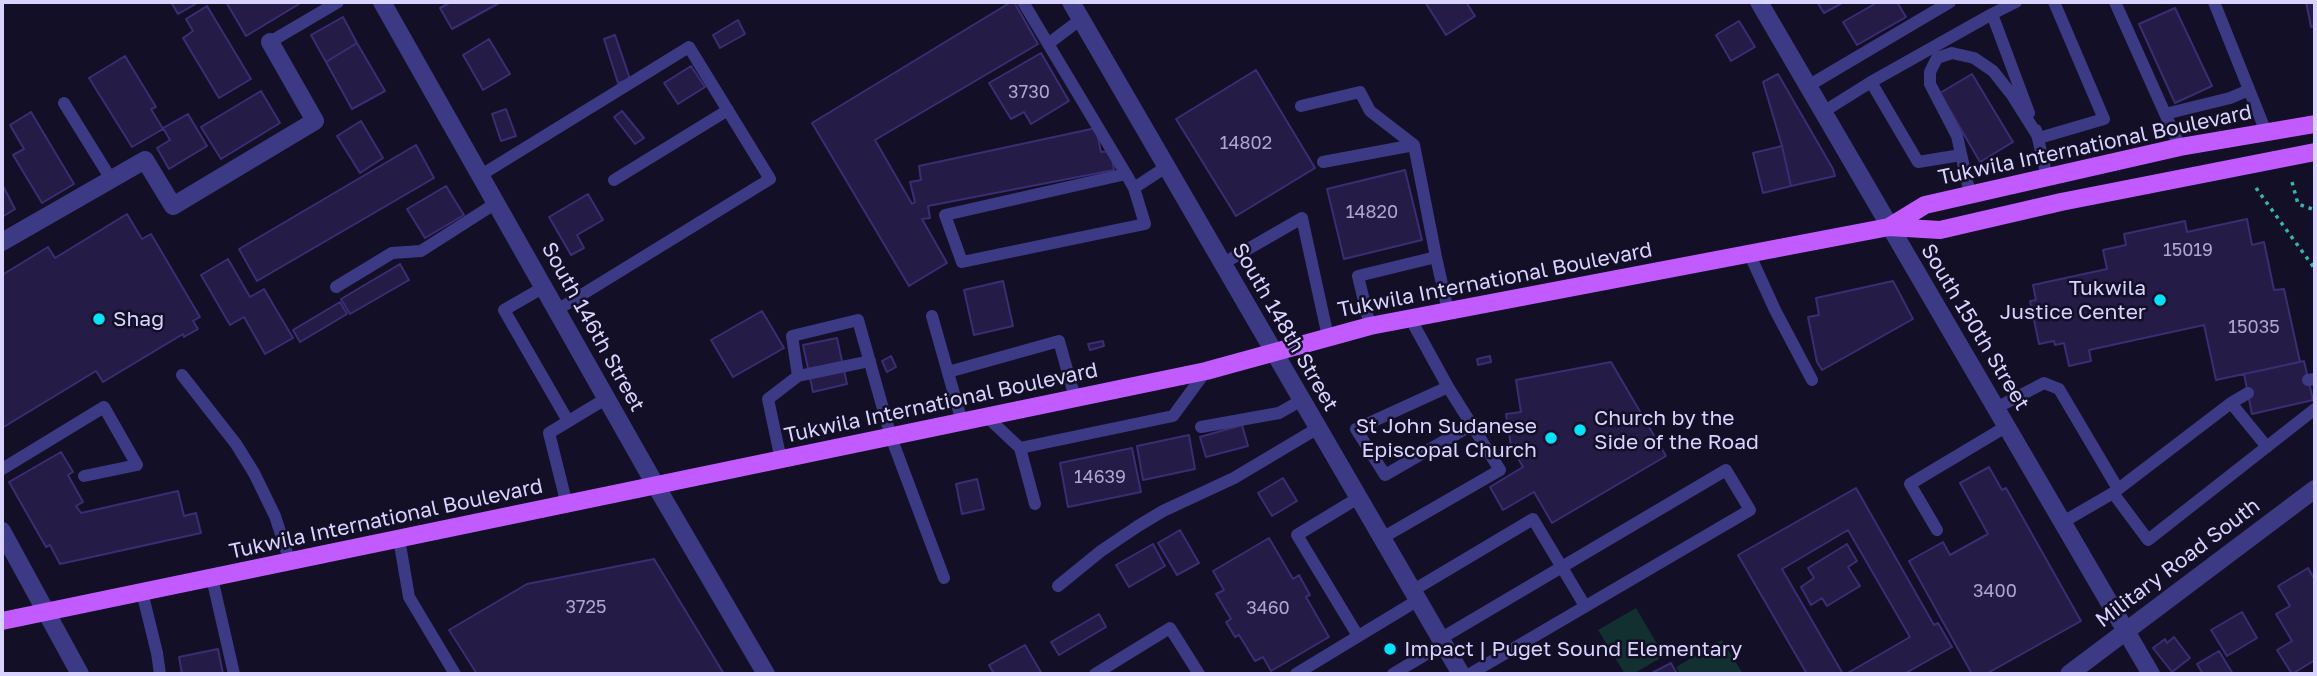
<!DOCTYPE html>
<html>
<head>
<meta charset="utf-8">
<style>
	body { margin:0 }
	#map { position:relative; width:2317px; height:676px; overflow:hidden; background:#130f26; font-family:"Golos Text",sans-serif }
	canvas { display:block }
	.frame { position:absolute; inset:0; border:4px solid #d9d4ff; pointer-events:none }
</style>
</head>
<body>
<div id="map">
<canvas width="2317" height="676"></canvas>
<div class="frame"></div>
</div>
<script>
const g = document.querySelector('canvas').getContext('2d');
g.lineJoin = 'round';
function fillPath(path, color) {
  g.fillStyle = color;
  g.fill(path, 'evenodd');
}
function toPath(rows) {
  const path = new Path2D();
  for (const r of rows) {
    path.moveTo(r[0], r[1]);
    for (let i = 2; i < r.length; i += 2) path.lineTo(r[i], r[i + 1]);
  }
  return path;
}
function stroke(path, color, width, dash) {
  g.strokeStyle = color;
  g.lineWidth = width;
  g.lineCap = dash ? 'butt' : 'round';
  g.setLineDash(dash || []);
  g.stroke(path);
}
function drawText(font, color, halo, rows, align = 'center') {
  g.font = font + ' "Golos Text",sans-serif';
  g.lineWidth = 5;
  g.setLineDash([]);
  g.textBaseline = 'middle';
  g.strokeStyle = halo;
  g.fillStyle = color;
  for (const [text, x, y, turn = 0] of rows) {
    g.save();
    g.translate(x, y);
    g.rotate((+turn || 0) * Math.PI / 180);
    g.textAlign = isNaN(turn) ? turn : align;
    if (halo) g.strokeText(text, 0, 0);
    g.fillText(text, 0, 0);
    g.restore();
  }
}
const green = toPath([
	[1636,608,1664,656,1633,674,1625,674,1598,630],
	[1722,640,1743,674,1680,674,1676,667]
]);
const building = toPath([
	[171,2,199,2,178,14,171,2],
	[226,2,297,2,299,4,246,36,226,2],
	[451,2,501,2,452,29,440,8,451,2],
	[1011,2,1014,2,1038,44,875,140,912,204,915,202,910,182,921,180,919,166,1096,128,1101,152,1111,151,1114,170,928,206,930,218,922,219,947,263,909,286,812,123,1011,2],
	[1425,2,1466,2,1475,16,1446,35,1425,2],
	[1817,2,1844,2,1824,13,1817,2],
	[1878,2,1897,2,1906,17,1857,45,1843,22,1878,2],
	[2306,2,2315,2,2315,26,2311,27,2306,2],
	[207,6,251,79,219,98,183,38,193,31,186,19,207,6],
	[2175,8,2212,86,2175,103,2139,24,2175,8],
	[343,17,357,43,326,62,311,35,343,17],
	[738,20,745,34,720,48,713,35,738,20],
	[1739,21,1755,47,1731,61,1716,35,1739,21],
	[615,35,630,79,618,83,604,39,615,35],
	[489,39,510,74,483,90,463,55,489,39],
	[357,43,385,91,352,109,326,62,357,43],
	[1041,53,1069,101,1031,124,1024,112,1011,119,989,83,1041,53],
	[125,56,156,107,151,109,163,129,132,147,89,78,125,56],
	[691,66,705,87,678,104,664,83,691,66],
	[1256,70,1315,168,1236,216,1176,119,1256,70],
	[1778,74,1833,169,1835,176,1791,186,1782,146,1763,82,1778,74],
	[1972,74,2013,142,1980,162,1940,93,1972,74],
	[261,91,280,123,221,159,201,127,261,91],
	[506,109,516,136,501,141,492,114,506,109],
	[622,111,644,138,635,144,614,117,622,111],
	[31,112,74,184,42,203,13,155,24,149,10,125,31,112],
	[188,114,207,146,169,169,157,148,170,140,163,128,188,114],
	[361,121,383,158,360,173,337,136,361,121],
	[416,145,434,178,257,281,239,249,416,145],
	[1782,146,1791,186,1763,193,1753,153,1782,146],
	[1405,170,1422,240,1344,259,1327,189,1405,170],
	[2,184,15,209,2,217,2,184],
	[446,186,464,215,425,238,407,209,446,186],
	[588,194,603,220,577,235,584,248,571,255,549,217,588,194],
	[127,214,142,239,151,234,200,317,193,321,198,329,184,337,183,334,103,382,96,371,2,428,2,275,48,247,55,258,127,214],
	[2247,219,2252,245,2264,242,2274,290,2284,289,2300,362,2216,380,2204,325,2089,350,2091,361,2069,366,2064,343,2055,345,2054,341,2039,344,2030,301,2036,300,2033,285,2107,269,2103,250,2126,245,2124,234,2185,221,2187,232,2247,219],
	[228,259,250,297,264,289,293,338,265,354,244,317,230,325,201,275,228,259],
	[400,264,409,280,350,314,341,299,400,264],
	[1003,281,1013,326,974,335,964,290,1003,281],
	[1893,281,1913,319,1822,370,1817,362,1808,317,1819,315,1816,298,1893,281],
	[340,302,347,314,300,342,293,330,340,302],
	[762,311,784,348,733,377,711,340,762,311],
	[837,338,847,384,813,392,803,345,837,338],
	[1103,341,1104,346,1090,350,1088,344,1103,341],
	[891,356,896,367,887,372,882,361,891,356],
	[1490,356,1491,362,1478,365,1477,359,1490,356],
	[2304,361,2313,400,2252,414,2244,374,2304,361],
	[1611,362,1666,456,1552,523,1534,492,1503,510,1490,487,1523,467,1511,446,1506,414,1521,412,1516,380,1611,362],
	[1242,425,1248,446,1206,457,1200,437,1242,425],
	[1189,435,1195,469,1143,480,1137,446,1189,435],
	[1132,448,1141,492,1068,507,1060,463,1132,448],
	[61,452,73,472,68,475,83,502,76,506,81,513,178,491,184,516,196,513,201,533,60,564,50,545,46,547,9,482,61,452],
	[1989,467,2002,490,2006,488,2081,621,1986,674,1972,674,1909,561,1943,542,1950,555,1988,534,1960,483,1989,467],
	[1283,478,1297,501,1272,516,1258,493,1283,478],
	[977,479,984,509,962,514,956,484,977,479],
	[1856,488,1934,625,1938,623,1952,647,1904,674,1846,674,1910,637,1848,530,1782,569,1843,674,1807,674,1738,555,1856,488],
	[1180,530,1199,563,1177,575,1158,543,1180,530],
	[1269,538,1293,579,1299,575,1310,595,1306,597,1329,637,1271,671,1263,657,1255,661,1239,635,1235,637,1226,622,1231,619,1216,594,1224,590,1213,571,1269,538],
	[1153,544,1165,566,1129,587,1116,565,1153,544],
	[1847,544,1857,561,1848,567,1860,586,1827,606,1822,598,1811,605,1801,587,1814,578,1808,568,1847,544],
	[654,559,724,674,477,674,449,630,527,584,654,559],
	[2308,568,2315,580,2315,660,2292,674,2277,650,2292,641,2276,614,2290,606,2278,586,2308,568],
	[2242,612,2257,638,2227,656,2211,630,2242,612],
	[1099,614,1106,627,1059,655,1051,642,1099,614],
	[2174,637,2190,658,2172,672,2153,648,2165,639,2167,643,2174,637],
	[1025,645,1042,674,994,674,989,665,1025,645],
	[218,649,223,674,182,674,179,657,218,649],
	[2219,651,2233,674,2203,674,2197,664,2219,651],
	[1671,663,1677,674,1650,674,1671,663]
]);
const path = toPath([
	[2292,182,2298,204,2315,210],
	[2256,188,2315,269]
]);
const service = toPath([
	[1023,2,1126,174],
	[2016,2,1992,14,2029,113],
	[2115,2,2180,147],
	[2214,2,2266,132],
	[270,42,338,2],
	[1048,44,1081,19],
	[1871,82,1918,162,1961,155],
	[1808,86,1950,2],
	[64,103,111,179],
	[1301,106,1360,92,1370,111,1414,145,1436,257,1448,311],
	[1823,112,1871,82,1992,14],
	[2165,114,2230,98,2249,90],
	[2036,130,2047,177],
	[2039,138,2104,119,2054,2],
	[1323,162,1414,145],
	[481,175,689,47,770,179,557,310],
	[614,180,728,110],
	[1134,188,1126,174,945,215,962,262,1145,224,1134,188,1166,167],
	[1970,194,1957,136,1930,84,1930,72,1937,58,1952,53,1974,58,1993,71,2012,95,2039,138],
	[1749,253,1775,310,1812,380],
	[1222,264,1302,218,1328,337],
	[336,287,392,253,421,251,496,203],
	[544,287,504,310,568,421],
	[932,316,962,422],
	[1370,326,1358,276,1436,257],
	[948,372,1059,341,1075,398],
	[182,375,236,444,254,473,275,516,290,562],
	[798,376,870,361],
	[2308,380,2315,379],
	[1448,387,1356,429,1385,475,1472,425],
	[2231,403,2267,447],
	[1996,408,2044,383,2059,389,2118,489],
	[986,416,1020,448,1173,416,1206,371],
	[1201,427,1279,413,1302,400],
	[1020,448,1035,504],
	[781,460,768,399,798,376,792,336,858,320,891,437,944,578],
	[2,469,104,407,137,465,84,476],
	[2113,493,2148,540,2315,409],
	[1358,498,1297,535,1358,636],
	[567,505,549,433,607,398],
	[2063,522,2113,493,2231,403,2248,393],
	[1937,530,1910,484,2007,426],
	[1382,538,1500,470,1448,387,1410,318],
	[399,539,409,597,455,674],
	[212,578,234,674],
	[1058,586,1101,551,1138,526,1163,511,1234,478,1318,428],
	[1412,591,1533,519,1585,606],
	[142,592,157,653,160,674],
	[1440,639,1726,470,1750,510,1470,674],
	[1095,674,1170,628,1199,674],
	[1296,674,1418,600],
	[1393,674,1443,644]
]);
const minor = toPath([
	[382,2,656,486,766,674],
	[1071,2,1461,674],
	[1759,2,2151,674],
	[2,242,145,160,173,206,315,121,270,42]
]);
const tertiary = toPath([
	[2,531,80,674],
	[2069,674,2315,489]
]);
const primary = toPath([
	[1889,227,1925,205,2180,147,2315,124],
	[2,621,1206,371,1370,326,1889,227,1940,230,2061,202,2315,152]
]);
const markers = [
	[2160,300,7,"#00e5ff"],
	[99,319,7,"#00e5ff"],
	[1580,430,7,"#00e5ff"],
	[1551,438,7,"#00e5ff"],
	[1390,649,7,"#00e5ff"]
];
const numberNames = [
	["3730",1029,92],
	["14802",1246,143],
	["14820",1372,212],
	["15019",2188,250],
	["15035",2254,327],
	["14639",1100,477],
	["3400",1995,591],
	["3725",586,607],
	["3460",1268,608]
];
const streetNames = [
	["Tukwila International Boulevard",2095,145,-12],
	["Tukwila International Boulevard",1495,280,-11],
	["South 146th Street",593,327,61],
	["South 148th Street",1285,327,60],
	["South 150th Street",1975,327,59],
	["Tukwila International Boulevard",941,403,-12],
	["Tukwila International Boulevard",386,519,-12],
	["Military Road South",2178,563,-37]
];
const poiNames = [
	["Tukwila",2146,288,"right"],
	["Justice Center",2146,312,"right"],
	["Shag",113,319],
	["Church by the",1594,418],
	["Side of the Road",1594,442],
	["St John Sudanese",1537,426,"right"],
	["Episcopal Church",1537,450,"right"],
	["Impact | Puget Sound Elementary",1404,649]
];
fillPath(green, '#12302f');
fillPath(building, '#241b47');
stroke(building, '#3b2d73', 2);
stroke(path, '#2fb8b0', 3.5, [3.5, 5]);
stroke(service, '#3d3a85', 12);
stroke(minor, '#3d3a85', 18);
stroke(tertiary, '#3d3a85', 18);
stroke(primary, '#c25bff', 18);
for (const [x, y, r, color] of markers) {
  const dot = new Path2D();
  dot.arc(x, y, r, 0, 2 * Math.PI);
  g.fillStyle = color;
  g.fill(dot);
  stroke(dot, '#130f26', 2.5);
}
drawText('18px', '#aca6d1', null, numberNames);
drawText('21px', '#d9d4ff', '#130f26', streetNames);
drawText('21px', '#d9d4ff', '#130f26', poiNames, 'left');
</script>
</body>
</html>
